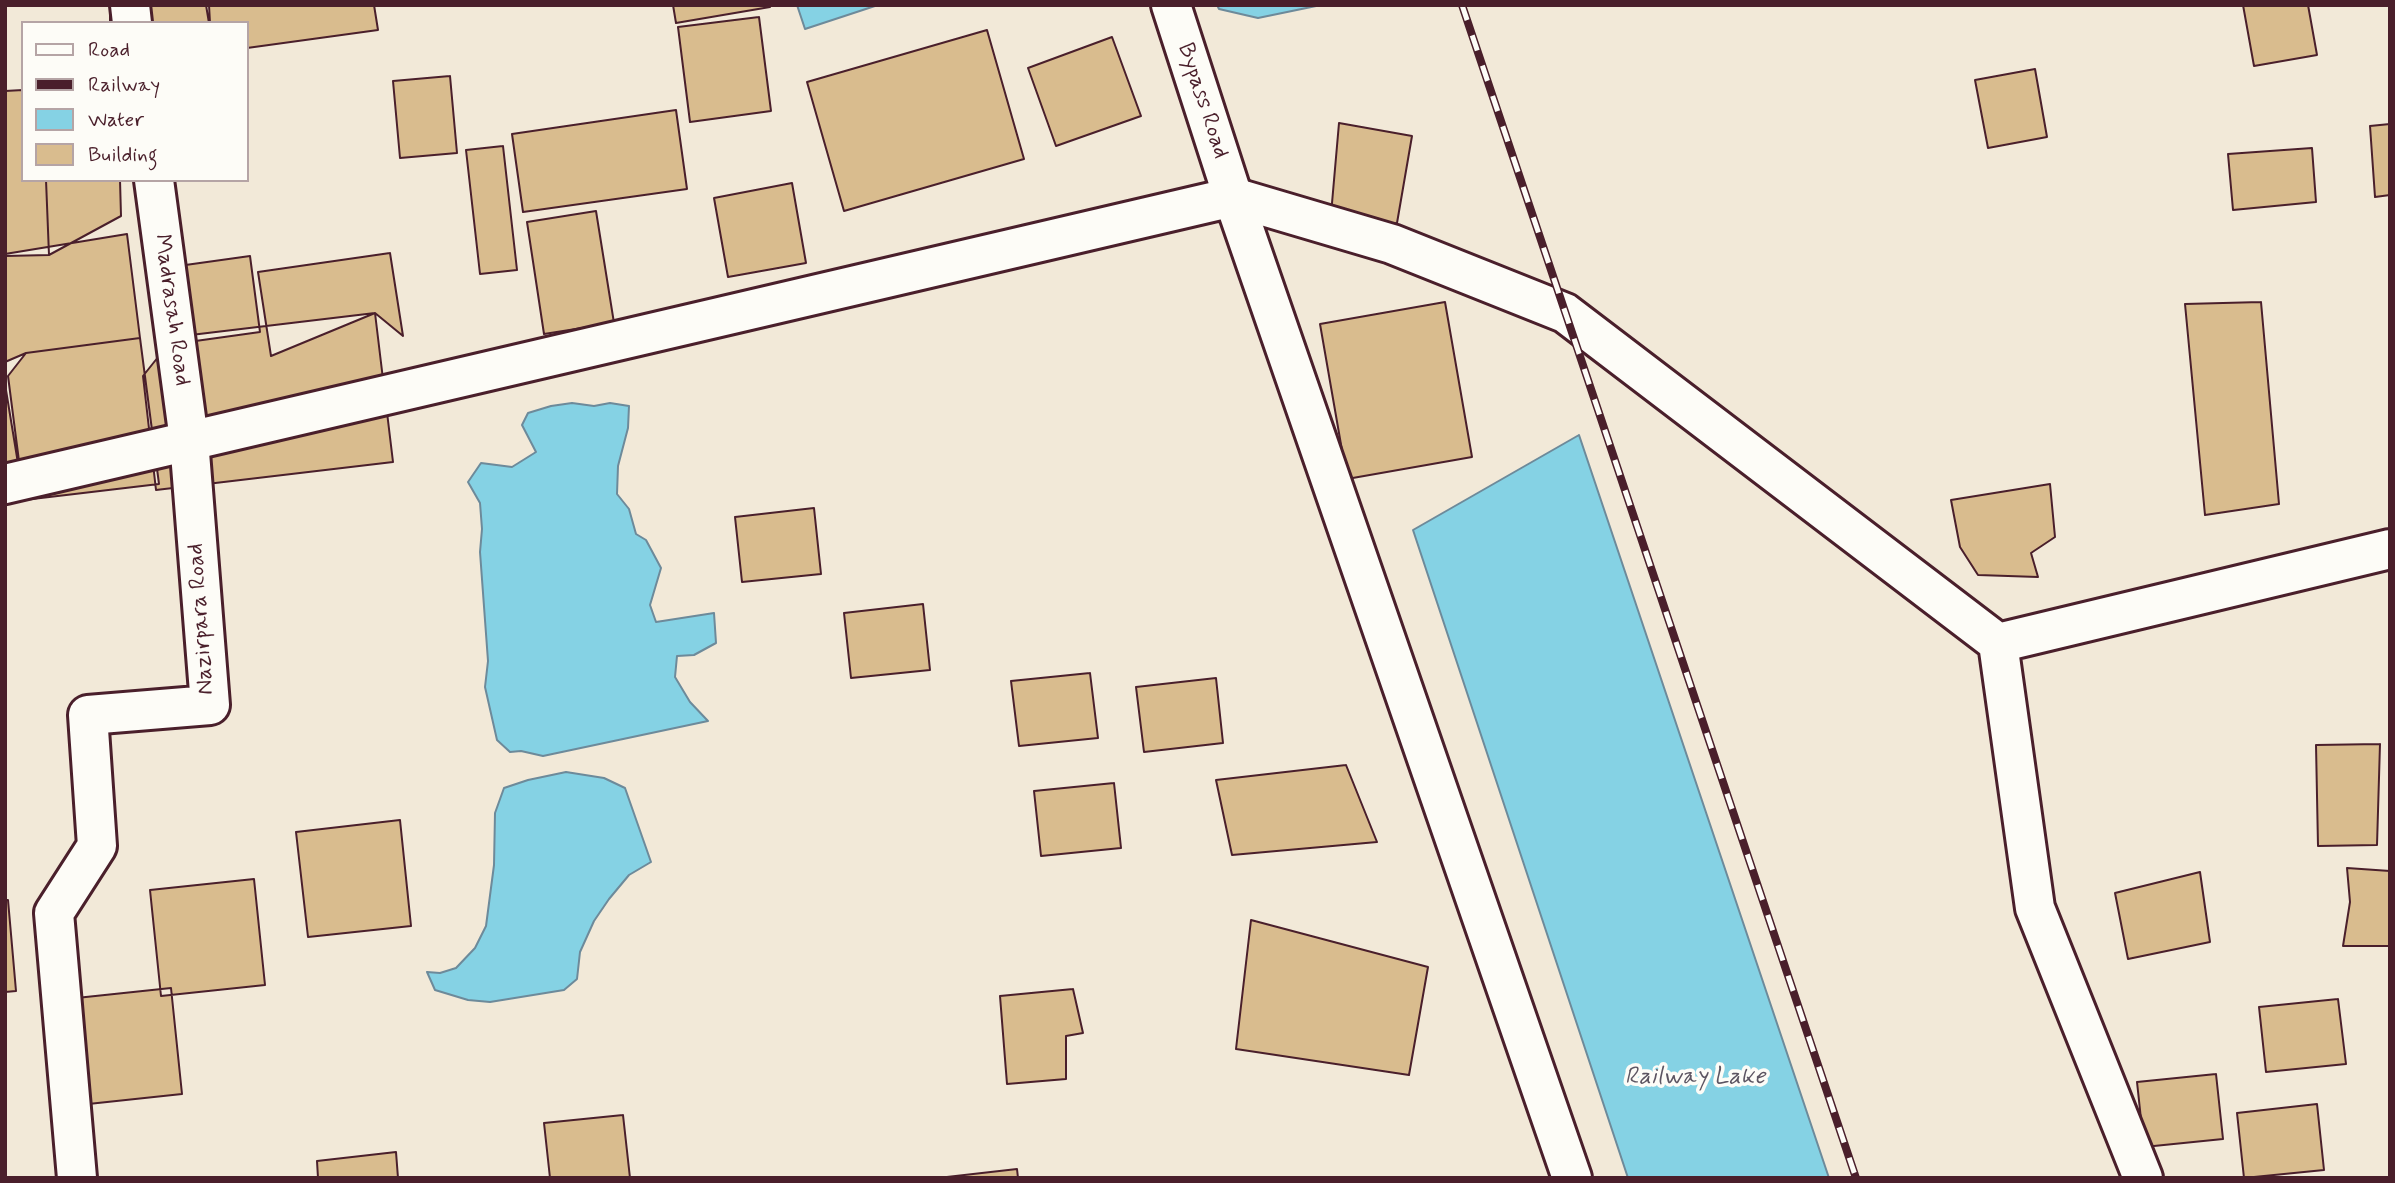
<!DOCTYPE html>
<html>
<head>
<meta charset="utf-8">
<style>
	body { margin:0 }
	#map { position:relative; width:2395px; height:1183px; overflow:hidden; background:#f2e9d8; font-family:Mynerve,sans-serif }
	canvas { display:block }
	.frame { position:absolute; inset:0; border:7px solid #4a1f2b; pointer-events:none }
	.legend { position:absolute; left:21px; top:21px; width:228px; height:161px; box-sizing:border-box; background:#fdfcf7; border:2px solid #b5a4a5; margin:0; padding:9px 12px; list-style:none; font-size:21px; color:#4a1f2b }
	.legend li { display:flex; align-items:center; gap:14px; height:35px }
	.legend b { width:35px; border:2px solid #b5a4a5 }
</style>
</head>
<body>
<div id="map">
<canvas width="2395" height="1183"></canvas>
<div class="frame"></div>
<ul class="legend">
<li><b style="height:9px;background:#fdfcf7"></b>Road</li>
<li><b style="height:9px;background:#4a1f2b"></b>Railway</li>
<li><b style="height:19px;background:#85d2e4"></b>Water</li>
<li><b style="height:19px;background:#d9bc8e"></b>Building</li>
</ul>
</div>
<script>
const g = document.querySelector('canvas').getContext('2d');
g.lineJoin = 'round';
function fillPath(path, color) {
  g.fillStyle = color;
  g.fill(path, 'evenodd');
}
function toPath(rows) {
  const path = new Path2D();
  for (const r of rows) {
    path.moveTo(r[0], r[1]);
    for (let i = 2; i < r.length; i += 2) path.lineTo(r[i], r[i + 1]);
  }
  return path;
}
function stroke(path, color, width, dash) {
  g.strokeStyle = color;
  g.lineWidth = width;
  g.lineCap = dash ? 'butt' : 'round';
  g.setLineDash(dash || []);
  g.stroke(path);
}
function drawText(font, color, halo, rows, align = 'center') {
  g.font = font + ' Mynerve,sans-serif';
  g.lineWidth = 7;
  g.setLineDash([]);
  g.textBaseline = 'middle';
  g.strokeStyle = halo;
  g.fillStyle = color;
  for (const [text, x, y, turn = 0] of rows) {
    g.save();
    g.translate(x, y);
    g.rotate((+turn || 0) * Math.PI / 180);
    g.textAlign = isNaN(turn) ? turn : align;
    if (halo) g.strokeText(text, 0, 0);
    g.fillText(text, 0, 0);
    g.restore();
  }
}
const water = toPath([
	[797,5,878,5,805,29,797,5],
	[1217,5,1321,5,1258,18,1219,9,1217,5],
	[572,403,594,406,610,403,629,406,628,428,618,466,617,494,629,509,636,534,646,540,661,568,650,605,656,622,714,613,716,643,694,655,677,656,675,677,690,702,708,721,543,756,521,751,510,752,497,740,485,687,488,661,480,552,482,529,480,503,468,482,481,463,512,467,536,452,522,425,528,413,551,406,572,403],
	[1579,435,1829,1178,1628,1178,1413,530,1579,435],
	[566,772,604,778,625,788,651,862,629,875,609,899,594,921,580,952,577,979,564,990,490,1002,468,1000,435,990,427,972,440,973,456,968,475,948,486,926,494,865,495,813,504,788,528,780,566,772]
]);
const building = toPath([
	[110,5,209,5,210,23,110,23,110,5],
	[206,5,374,5,378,30,247,48,247,23,209,23,206,5],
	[673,5,770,5,770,7,676,23,673,5],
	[2243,5,2308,5,2317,55,2254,66,2243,5],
	[759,17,771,111,690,122,678,27,759,17],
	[987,30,1024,159,844,211,807,82,987,30],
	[1112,37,1141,116,1056,146,1028,68,1112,37],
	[2035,69,2047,137,1988,148,1975,80,2035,69],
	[450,76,457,153,400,158,393,81,450,76],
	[23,90,23,180,46,180,49,255,5,256,5,91,23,90],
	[676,110,687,189,523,212,512,134,676,110],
	[1339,123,1412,136,1397,223,1330,226,1339,123],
	[2390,124,2390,195,2375,197,2370,126,2390,124],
	[503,146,517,270,480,274,466,150,503,146],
	[2312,148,2316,202,2233,210,2228,154,2312,148],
	[46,180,120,180,121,216,49,255,46,180],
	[792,183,806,263,728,277,714,198,792,183],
	[596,211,614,323,544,334,527,222,596,211],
	[127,234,140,338,26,353,5,362,5,254,127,234],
	[390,253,403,336,375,313,271,356,258,272,390,253],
	[250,256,260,332,174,344,164,268,250,256],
	[1445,302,1472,457,1347,479,1320,324,1445,302],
	[2261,302,2279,504,2205,515,2185,304,2261,302],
	[375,313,393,462,156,490,143,376,174,337,375,313],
	[140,338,159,484,24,500,8,376,26,353,140,338],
	[5,384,24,500,5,503,5,384],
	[2050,484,2055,537,2031,553,2038,577,1978,575,1960,547,1951,500,2050,484],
	[814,508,821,574,742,582,735,517,814,508],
	[923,604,930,670,851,678,844,613,923,604],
	[1090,673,1098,738,1019,746,1011,681,1090,673],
	[1216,678,1223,743,1144,752,1136,687,1216,678],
	[2380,744,2377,845,2318,846,2316,745,2380,744],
	[1346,765,1377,842,1232,855,1216,780,1346,765],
	[1114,783,1121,848,1041,856,1034,791,1114,783],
	[400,820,411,926,308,937,296,832,400,820],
	[2347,868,2390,871,2390,946,2343,946,2350,902,2347,868],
	[2200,872,2210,942,2128,959,2115,893,2200,872],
	[254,879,265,985,161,996,150,890,254,879],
	[5,900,8,900,16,991,5,992,5,900],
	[1251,920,1428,967,1409,1075,1236,1049,1251,920],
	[171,988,182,1094,79,1105,67,999,171,988],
	[1073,989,1083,1033,1066,1036,1066,1079,1007,1084,1000,996,1073,989],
	[2338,999,2346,1064,2266,1072,2259,1007,2338,999],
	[2216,1074,2223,1139,2144,1147,2137,1082,2216,1074],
	[2317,1104,2324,1170,2244,1178,2237,1113,2317,1104],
	[623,1115,630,1178,550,1178,544,1123,623,1115],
	[396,1152,398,1178,318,1178,317,1161,396,1152],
	[1017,1169,1018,1178,938,1178,1017,1169]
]);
const minor = toPath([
	[130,5,132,23],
	[1233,197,1392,244,1565,313,1998,643,2390,549],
	[1998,643,2035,908,2143,1178],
	[77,1178,54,913,97,846,88,715,210,705,189,440,154,180]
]);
const tertiary = toPath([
	[1171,5,1233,197,1572,1178],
	[5,484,1233,197]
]);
const rail = toPath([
	[1462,5,1856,1178]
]);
const streetNames = [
	["Bypass Road",1202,101,72],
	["Madrasah Road",171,310,82],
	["Nazirpara Road",202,619,-94]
];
const waterNames = [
	["Railway Lake",1695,1078]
];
fillPath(water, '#85d2e4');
stroke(water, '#6d8a9a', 2);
fillPath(building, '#d9bc8e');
stroke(building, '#4a1f2b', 2);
stroke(minor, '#4a1f2b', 44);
stroke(tertiary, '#4a1f2b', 44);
stroke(minor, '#fdfcf7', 38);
stroke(tertiary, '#fdfcf7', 38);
stroke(rail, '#4a1f2b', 8);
stroke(rail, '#fdfcf7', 5, [16]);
drawText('23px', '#4a1f2b', '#fdfcf7', streetNames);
drawText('italic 24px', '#5c5562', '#fdfcf7', waterNames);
</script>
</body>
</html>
